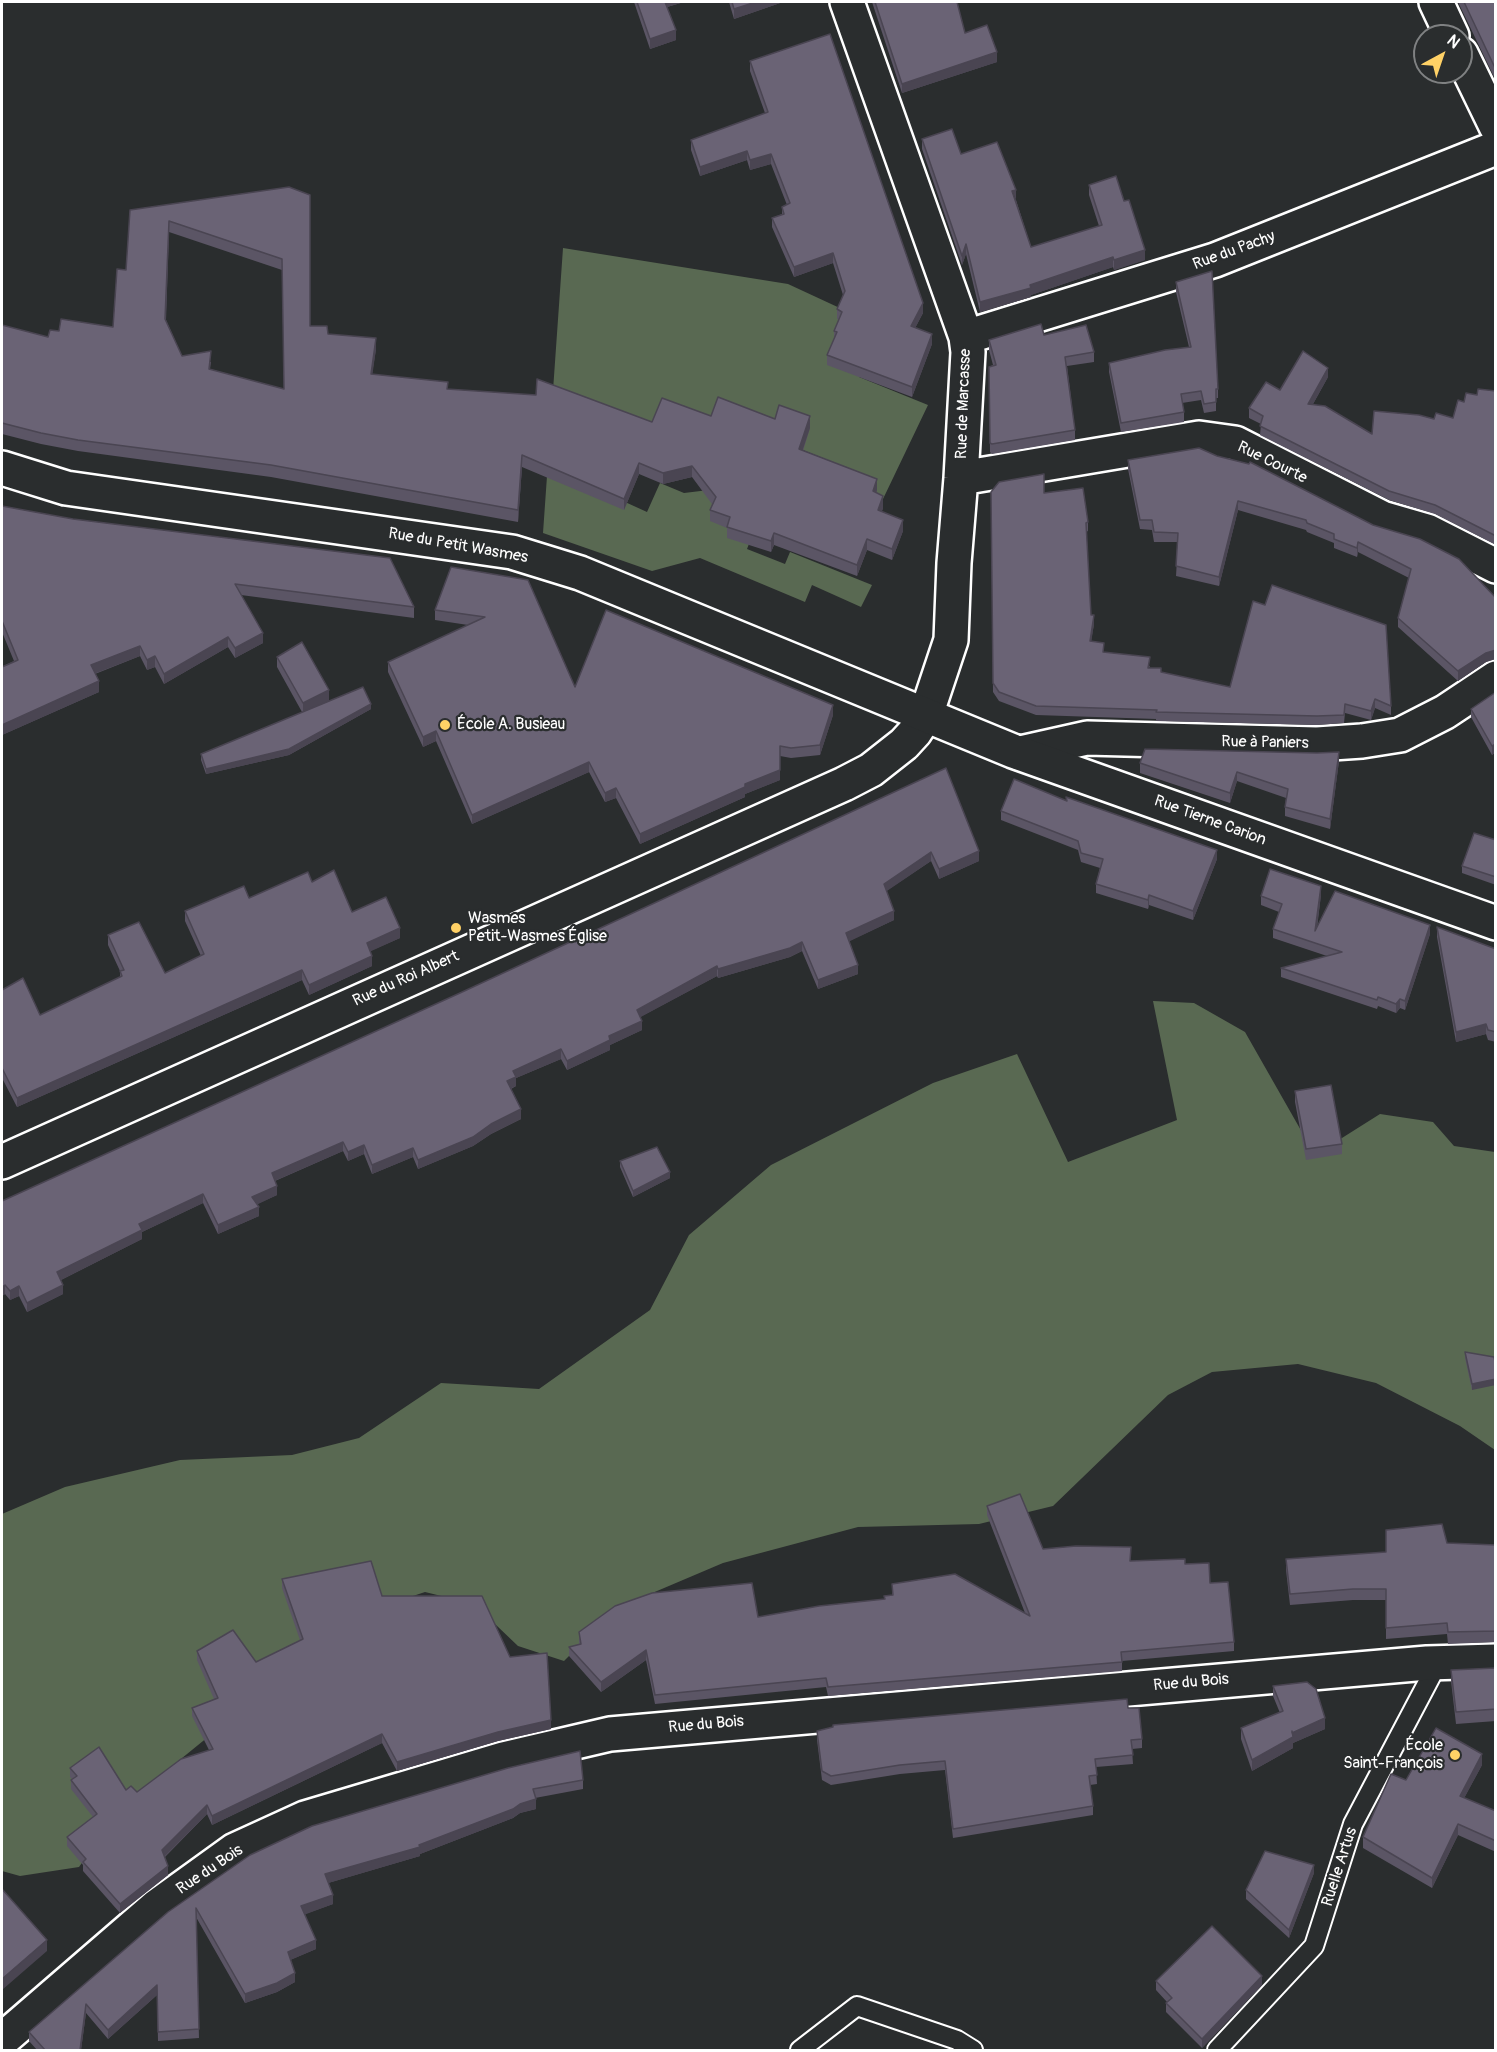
<!DOCTYPE html>
<html>
<head>
<meta charset="utf-8">
<style>
	body { margin:0 }
	#map { position:relative; width:1497px; height:2052px; overflow:hidden; background:#2a2d2e; font-family:Pangolin,sans-serif }
	canvas { display:block }
	.frame { position:absolute; inset:0; border:3px solid #fff; pointer-events:none }
	.north { position:absolute; left:1413px; top:24px; width:60px; height:60px; box-sizing:border-box; background:#2a2d2e; border:2px solid #7f8182; border-radius:50%; rotate:40deg; font-size:16px; font-weight:700; line-height:24px; text-align:center; color:#fff }
	.north::after { content:''; display:block; margin:auto; width:21px; height:27px; background:#ffd166; clip-path:polygon(50% 0,100% 100%,50% 72%,0 100%) }
</style>
</head>
<body>
<div id="map">
<canvas width="1497" height="2052"></canvas>
<div class="frame"></div>
<div class="north">N</div>
</div>
<script>
const g = document.querySelector('canvas').getContext('2d');
g.lineJoin = 'round';
function fillPath(path, color) {
  g.fillStyle = color;
  g.fill(path, 'evenodd');
}
function toPath(rows) {
  const path = new Path2D();
  for (const r of rows) {
    path.moveTo(r[0], r[1]);
    for (let i = 2; i < r.length; i += 2) path.lineTo(r[i], r[i + 1]);
  }
  return path;
}
function stroke(path, color, width, dash) {
  g.strokeStyle = color;
  g.lineWidth = width;
  g.lineCap = dash ? 'butt' : 'round';
  g.setLineDash(dash || []);
  g.stroke(path);
}
function drawText(font, color, halo, rows, align = 'center') {
  g.font = font + ' Pangolin,sans-serif';
  g.lineWidth = 4.5;
  g.setLineDash([]);
  g.textBaseline = 'middle';
  g.strokeStyle = halo;
  g.fillStyle = color;
  for (const [text, x, y, turn = 0] of rows) {
    g.save();
    g.translate(x, y);
    g.rotate((+turn || 0) * Math.PI / 180);
    g.textAlign = isNaN(turn) ? turn : align;
    if (halo) g.strokeText(text, 0, 0);
    g.fillText(text, 0, 0);
    g.restore();
  }
}
const green = toPath([
	[563,248,788,284,898,335,859,377,928,405,883,499,820,472,825,459,788,444,579,481,647,512,660,483,684,493,717,489,758,521,747,549,785,564,790,552,872,585,861,607,812,585,805,602,700,558,652,571,543,533],
	[1153,1001,1194,1003,1245,1032,1315,1155,1380,1114,1433,1122,1454,1146,1495,1152,1495,1450,1460,1426,1376,1383,1298,1364,1212,1372,1168,1395,1053,1506,979,1524,858,1527,723,1563,617,1608,564,1661,518,1646,474,1604,425,1592,377,1608,257,1697,122,1807,79,1867,20,1876,2,1871,2,1514,65,1487,180,1460,292,1455,359,1438,441,1383,539,1389,650,1310,689,1235,771,1165,933,1083,1017,1054,1068,1162,1177,1120]
]);
const lane = toPath([
	[800,2050,857,2006,957,2040,973,2050],
	[1217,2050,1314,1946,1353,1824,1438,1663]
]);
const street = toPath([
	[1436,2,1452,36],
	[1461,54,1496,126],
	[966,337,1215,260,1496,148],
	[961,478,1199,438,1235,443,1382,518,1427,531,1496,566],
	[1020,753,1087,738,1317,744,1362,741,1400,735,1445,712,1496,678],
	[2,1162,844,784,871,770,904,744,915,732,926,715,951,640,954,563,961,478,968,352,966,337,847,2],
	[2,2040,156,1907,235,1850,305,1818,503,1759,610,1734,1427,1663,1496,1661]
]);
const secondary = toPath([
	[2,468,66,488,512,552,580,573,1013,751,1496,923]
]);
const wall = toPath([
	[634,2,684,2,667,7,676,40,650,49],
	[729,2,783,2,734,19],
	[872,2,957,2,965,33,997,62,902,93],
	[1458,2,1496,2,1496,81],
	[750,61,923,313,915,328,932,344,912,397,827,365,827,355,834,340,834,331,839,320,837,319,837,309,843,295,833,263,794,277,772,227,772,218,782,214,782,207,787,205,771,164,750,170,747,160,700,176,691,150,691,140,765,113,750,71],
	[922,139,961,154,1016,200,1031,247,1099,226,1089,195,1089,185,1124,201,1145,260,1114,270,1113,267,1031,295,1031,297,980,312,966,254,962,265,922,149],
	[289,187,310,326,328,334,376,349,372,374,448,389,652,422,711,416,775,419,810,428,803,451,877,490,876,493,883,508,882,511,903,531,892,560,867,550,857,576,774,545,771,552,727,538,727,528,710,521,710,510,712,504,692,477,663,484,639,474,624,510,522,467,518,522,271,477,78,451,41,444,2,434,2,325,48,337,59,331,113,327,126,270,130,210],
	[169,232,282,270,284,389,210,369,211,362,182,356,166,320],
	[1176,282,1218,389,1218,398,1216,398,1216,411,1204,413,1201,400,1182,403,1184,412,1184,422,1121,432,1109,372,1109,363,1189,347,1176,292],
	[1044,335,1094,352,1094,362,1067,366,1075,430,1075,440,992,454,990,452,989,367,993,365,989,350,989,340],
	[1328,377,1313,404,1372,434,1434,419,1453,418,1464,402,1477,395,1496,391,1496,545,1435,514,1389,500,1260,435,1261,424,1249,418,1249,408,1280,390],
	[1199,448,1496,598,1496,659,1486,662,1458,681,1398,627,1398,618,1409,578,1358,552,1357,557,1334,548,1334,543,1307,532,1306,530,1238,510,1219,586,1176,576,1178,542,1154,542,1152,530,1140,529,1128,469,1128,460],
	[991,492,1044,493,1088,522,1088,531,1086,532,1091,615,1094,624,1091,641,1104,652,1150,666,1149,668,1161,672,1230,687,1253,601,1391,706,1391,715,1375,708,1371,720,1345,713,1344,723,1317,725,1156,721,1156,719,1036,715,999,701,993,692],
	[2,506,414,607,414,618,241,595,263,643,235,658,228,647,164,684,155,667,147,670,140,656,95,674,99,692,2,735,2,667,14,661,2,632],
	[451,567,575,687,833,715,820,755,791,758,780,756,780,780,745,794,745,797,640,844,616,798,605,802,589,772,472,824,436,741,423,747,388,672,388,662,468,625,435,620,435,610],
	[277,657,329,701,371,709,289,755,206,774,201,760,201,754,302,712,277,667],
	[1496,692,1496,752,1492,755,1471,717,1471,709],
	[1339,761,1330,829,1285,816,1285,807,1286,798,1237,781,1230,803,1140,773,1140,763],
	[946,768,979,861,939,879,931,861,886,891,894,920,849,941,858,974,818,989,802,951,790,957,718,978,717,976,640,1017,642,1030,610,1045,610,1050,567,1070,561,1059,516,1078,516,1086,511,1089,521,1119,491,1134,473,1146,418,1169,413,1157,372,1174,364,1154,348,1161,343,1151,275,1181,277,1195,257,1204,259,1216,218,1234,203,1203,142,1232,142,1239,61,1280,63,1294,27,1312,19,1296,10,1300,5,1294,2,1296,2,1201,460,993],
	[1066,797,1217,859,1193,920,1149,905,1148,909,1096,893,1096,884,1100,868,1081,862,1078,850,1001,820,1001,811,1066,801],
	[1496,840,1496,885,1462,873,1462,866],
	[312,882,352,912,400,938,370,951,372,966,309,995,302,980,17,1107,2,1078,2,990,40,1015,120,977,120,971,108,945,108,935,165,973,201,956,185,921,185,911,249,898],
	[1321,895,1317,928,1430,934,1405,1010,1400,1008,1396,1013,1378,1006,1377,1009,1281,977,1281,968,1327,956,1273,938,1273,929,1279,912,1261,905,1261,896],
	[1437,927,1496,949,1496,1042,1488,1040,1486,1034,1456,1042,1437,937],
	[1295,1091,1342,1144,1342,1154,1306,1160,1295,1102],
	[620,1161,670,1178,633,1197,620,1167],
	[1465,1352,1496,1366,1472,1390,1465,1358],
	[987,1506,1043,1549,1131,1561,1185,1564,1210,1583,1234,1642,1234,1651,1122,1661,1122,1671,828,1696,826,1687,655,1704,646,1660,601,1692,569,1656,569,1647,579,1644,579,1632,758,1617,884,1599,892,1595,892,1584,1025,1613,987,1515],
	[1447,1543,1496,1545,1496,1642,1448,1644,1447,1634,1386,1639,1386,1600,1353,1600,1290,1605,1286,1570,1286,1559,1386,1552],
	[282,1579,382,1596,510,1657,551,1729,498,1741,397,1771,382,1743,212,1825,207,1814,165,1857,168,1875,120,1913,83,1871,83,1865,67,1846,67,1837,93,1817,71,1789,71,1780,72,1779,70,1777,70,1768,126,1790,137,1792,209,1750,192,1716,192,1708,214,1699,197,1660,197,1651,256,1662,300,1640,282,1588],
	[1496,1668,1496,1721,1456,1724,1451,1681,1451,1670],
	[1273,1686,1325,1729,1293,1743,1293,1748,1252,1771,1241,1739,1241,1728,1280,1713,1273,1696],
	[1128,1708,1142,1739,1142,1748,1132,1749,1133,1764,1096,1767,1097,1784,1090,1785,1093,1806,1093,1815,953,1838,945,1770,900,1774,831,1785,822,1780,817,1740,817,1731],
	[1482,1765,1464,1798,1496,1811,1496,1852,1458,1835,1432,1888,1363,1848,1363,1837,1406,1780],
	[583,1780,583,1789,535,1798,536,1809,520,1813,513,1818,420,1854,420,1856,328,1883,333,1904,305,1914,316,1949,290,1960,295,1982,277,1992,245,2003,196,1917,199,2038,158,2041,157,1995,108,2039,86,2013,81,2050,37,2050,29,2041,29,2032,168,1912,312,1826],
	[1314,1873,1289,1938,1246,1899,1246,1890],
	[1156,1981,1262,1985,1202,2048,1166,2012,1166,2003,1167,2002,1156,1990]
]);
const shadedWall = toPath([
	[664,2,684,2,664,8],
	[756,2,783,2,734,19,734,9],
	[676,30,676,40,650,49,650,39],
	[997,52,997,62,902,93,902,84],
	[747,151,747,160,700,176,700,167],
	[771,154,771,164,750,170,750,160],
	[1016,190,1016,200,1012,191],
	[966,244,966,254,962,265,962,256],
	[1145,250,1145,260,1114,270,1114,260],
	[833,253,833,263,794,277,794,267],
	[1113,257,1113,267,1031,295,1031,297,980,312,980,302],
	[923,303,923,313,911,336,911,326],
	[932,334,932,344,912,397,912,387],
	[376,338,376,349,371,385,371,374],
	[1328,368,1328,377,1308,413,1308,404],
	[810,416,810,428,799,461,799,449],
	[522,455,522,467,518,522,518,510],
	[639,463,639,474,624,510,624,499],
	[692,466,692,477,663,484,663,473],
	[877,479,877,490,873,503,873,491],
	[883,496,883,508,878,521,878,510],
	[1238,501,1238,510,1219,586,1219,577],
	[903,520,903,531,892,560,892,549],
	[774,533,774,545,771,552,771,541],
	[867,539,867,550,857,576,857,565],
	[1358,542,1358,552,1357,557,1357,548],
	[1094,615,1094,624,1090,650,1090,641],
	[263,633,263,643,235,658,235,648],
	[228,637,228,647,164,684,164,674],
	[140,646,140,656,91,675,91,665],
	[1495,650,1495,659,1486,662,1458,681,1458,671,1486,653],
	[155,656,155,667,147,670,147,660],
	[99,681,99,692,2,735,2,725],
	[329,690,329,701,303,714,303,703],
	[1375,699,1375,708,1371,720,1371,711],
	[371,704,371,709,289,755,206,774,206,769],
	[833,705,833,715,820,755,820,745],
	[436,731,436,741,423,747,423,737],
	[1496,744,1496,752,1492,755,1492,746],
	[1339,752,1339,761,1330,829,1330,819],
	[589,762,589,772,472,824,472,815],
	[780,770,780,780,745,794,745,797,640,844,640,834,745,784],
	[1237,772,1237,781,1230,803,1230,793],
	[616,788,616,798,605,802,605,793],
	[1217,850,1217,859,1193,920,1193,911],
	[979,851,979,861,939,879,939,869],
	[931,852,931,861,884,893,884,884],
	[1321,886,1321,895,1315,940,1315,931],
	[1149,895,1149,905,1148,909,1148,900],
	[894,911,894,920,846,943,846,933],
	[1430,925,1430,934,1405,1010,1405,1001],
	[400,928,400,938,367,953,367,943],
	[802,942,802,951,790,957,718,978,718,969],
	[372,956,372,966,309,995,309,985],
	[858,965,858,974,818,989,818,980],
	[717,966,717,976,637,1019,637,1010],
	[302,970,302,980,17,1107,17,1098],
	[1400,999,1400,1008,1396,1013,1396,1004],
	[642,1021,642,1030,610,1045,610,1050,567,1070,567,1061,609,1036],
	[1486,1024,1486,1034,1456,1042,1456,1032],
	[561,1049,561,1059,516,1078,516,1086,507,1090,507,1081,513,1071],
	[521,1109,521,1119,491,1134,473,1146,418,1169,418,1160],
	[343,1142,343,1151,272,1182,272,1173],
	[364,1145,364,1154,348,1161,348,1152],
	[413,1148,413,1157,372,1174,372,1165],
	[670,1172,670,1178,633,1197,633,1191],
	[277,1186,277,1195,252,1207,252,1197],
	[203,1194,203,1203,142,1232,142,1239,57,1282,57,1272,139,1224],
	[259,1207,259,1216,218,1234,218,1225],
	[5,1285,5,1294,2,1296,2,1287],
	[63,1285,63,1294,27,1312,27,1303],
	[19,1286,19,1296,10,1300,10,1291],
	[1496,1379,1496,1385,1472,1390,1472,1384],
	[646,1650,646,1660,601,1692,601,1682],
	[1325,1718,1325,1729,1293,1743,1293,1748,1252,1771,1252,1760,1292,1733],
	[551,1720,551,1729,498,1741,397,1771,397,1762,498,1732],
	[382,1734,382,1743,212,1825,212,1816],
	[1482,1754,1482,1765,1460,1806,1460,1796],
	[536,1799,536,1809,520,1813,513,1818,420,1854,420,1856,325,1884,325,1874,419,1845,520,1804],
	[207,1805,207,1814,162,1859,162,1850],
	[1458,1824,1458,1835,1432,1888,1432,1878],
	[1314,1865,1314,1873,1289,1938,1289,1930],
	[168,1866,168,1875,120,1913,120,1904],
	[333,1895,333,1904,301,1916,301,1906],
	[47,1940,47,1951,2,1990,2,1979],
	[316,1940,316,1949,288,1961,288,1952],
	[295,1973,295,1982,277,1992,245,2003,245,1994],
	[1262,1976,1262,1985,1202,2048,1202,2039],
	[157,1985,157,1995,108,2039,108,2030],
	[86,2004,86,2013,81,2050,80,2050]
]);
const building = toPath([
	[637,2,665,2,676,30,650,39,637,2],
	[732,2,756,2,734,9,732,2],
	[875,2,957,2,965,33,987,25,997,52,902,84,875,2],
	[1464,2,1496,2,1496,70,1464,2],
	[830,34,923,303,911,326,932,334,912,387,827,355,837,332,834,331,842,312,837,309,845,291,833,253,794,267,772,218,784,214,782,207,790,203,771,154,750,160,747,151,700,167,691,140,768,112,750,61,830,34],
	[952,129,961,154,997,142,1016,190,1012,191,1031,247,1102,225,1089,185,1116,176,1124,201,1129,200,1145,250,1114,260,1113,257,1030,285,1031,288,980,302,966,244,962,256,922,139,952,129],
	[289,187,310,195,310,326,327,326,328,334,376,338,371,374,448,382,447,389,536,395,537,379,652,422,662,398,711,416,718,397,775,419,779,405,810,416,799,449,877,479,873,491,883,496,878,510,903,520,892,549,867,539,857,565,774,533,771,541,727,527,730,517,710,510,716,497,692,466,663,473,639,463,624,499,522,455,518,510,271,465,78,440,41,433,2,423,2,325,48,337,50,330,59,331,61,319,113,327,117,269,126,270,130,210,289,187],
	[169,221,282,259,284,389,209,369,211,351,182,356,165,319,169,221],
	[1212,271,1218,389,1216,389,1216,402,1204,404,1201,391,1181,394,1184,412,1121,423,1109,363,1165,350,1191,347,1176,282,1212,271],
	[1041,324,1044,335,1086,325,1094,352,1065,357,1075,430,992,444,990,443,989,367,996,365,989,340,1041,324],
	[1303,351,1328,368,1308,404,1325,406,1372,434,1374,411,1419,415,1434,419,1436,413,1453,418,1458,400,1464,402,1466,393,1477,395,1478,389,1496,391,1496,536,1435,505,1389,491,1260,426,1263,416,1249,408,1266,382,1280,390,1303,351],
	[1199,448,1217,456,1249,464,1250,462,1373,525,1420,539,1459,559,1496,598,1496,650,1486,653,1458,671,1398,618,1411,569,1358,542,1357,548,1334,539,1334,534,1307,523,1306,520,1238,501,1219,577,1176,566,1178,533,1154,532,1152,520,1140,520,1128,460,1199,448],
	[1044,474,1044,493,1083,488,1088,522,1086,523,1091,615,1094,615,1090,641,1104,643,1103,652,1150,657,1148,668,1161,668,1161,672,1230,687,1253,601,1265,605,1272,585,1386,625,1391,706,1375,699,1371,711,1345,704,1344,715,1317,716,1156,712,1157,710,1036,706,999,692,993,683,991,492,999,482,1044,474],
	[2,506,73,519,390,558,414,607,235,584,263,633,235,648,228,637,164,674,155,656,147,660,140,646,91,665,99,681,2,725,2,667,18,660,2,621,2,506],
	[451,567,528,580,575,687,606,610,833,705,820,745,791,748,780,746,780,770,745,784,745,787,640,834,616,788,605,793,589,762,472,815,436,731,423,737,388,662,485,617,435,610,451,567],
	[302,642,329,690,303,703,277,657,302,642],
	[363,687,371,704,289,749,206,769,201,754,363,687],
	[1496,692,1496,744,1492,746,1471,709,1496,692],
	[1145,749,1317,753,1339,752,1330,819,1285,807,1288,789,1237,772,1230,793,1140,763,1145,749],
	[946,768,979,851,939,869,931,852,884,884,894,911,846,933,858,965,818,980,802,942,790,948,718,969,717,966,637,1010,642,1021,609,1036,610,1040,567,1061,561,1049,513,1071,516,1077,507,1081,521,1109,491,1124,473,1137,418,1160,413,1148,372,1165,364,1145,348,1152,343,1142,272,1173,277,1186,252,1197,259,1207,218,1225,203,1194,139,1224,142,1230,57,1272,63,1285,27,1303,19,1286,10,1291,5,1285,2,1287,2,1201,460,993,946,768],
	[1014,779,1067,801,1066,797,1217,850,1193,911,1149,895,1148,900,1096,884,1103,859,1081,853,1078,841,1001,811,1014,779],
	[1474,833,1496,840,1496,877,1462,866,1474,833],
	[1270,869,1321,886,1315,931,1335,891,1430,925,1405,1001,1400,999,1396,1004,1378,997,1377,1000,1281,968,1342,952,1273,929,1282,904,1261,896,1270,869],
	[334,870,352,912,386,897,400,928,367,943,372,956,309,985,302,970,17,1098,2,1068,2,990,23,978,40,1015,122,976,120,971,124,970,108,935,139,922,165,973,204,954,185,911,244,886,249,898,308,872,312,882,334,870],
	[1437,927,1496,949,1496,1032,1488,1030,1486,1024,1456,1032,1437,927],
	[1331,1085,1342,1144,1306,1149,1295,1091,1331,1085],
	[657,1147,670,1172,633,1191,620,1161,657,1147],
	[1465,1352,1494,1357,1496,1366,1496,1379,1472,1384,1465,1352],
	[1020,1494,1043,1549,1076,1546,1131,1547,1130,1561,1185,1559,1185,1564,1209,1563,1210,1583,1228,1582,1234,1642,1121,1652,1122,1662,828,1687,826,1678,655,1695,646,1650,601,1682,569,1647,581,1644,579,1632,615,1606,652,1593,752,1583,758,1617,819,1606,885,1599,884,1596,893,1595,892,1584,955,1574,1030,1616,987,1506,1020,1494],
	[1442,1524,1447,1543,1496,1545,1496,1631,1448,1632,1447,1623,1386,1628,1386,1589,1353,1589,1290,1594,1286,1559,1386,1552,1386,1530,1442,1524],
	[371,1561,382,1596,482,1596,510,1657,547,1653,551,1720,498,1732,397,1762,382,1734,212,1816,207,1805,162,1850,168,1866,120,1904,83,1862,86,1859,67,1837,97,1814,71,1780,77,1776,70,1768,99,1747,126,1790,131,1786,137,1792,181,1759,213,1749,192,1708,218,1698,197,1651,233,1630,256,1662,303,1639,282,1579,371,1561],
	[1496,1668,1496,1709,1456,1712,1451,1670,1496,1668],
	[1307,1682,1316,1689,1325,1718,1292,1733,1292,1731,1293,1737,1252,1760,1241,1728,1283,1711,1273,1686,1307,1682],
	[1127,1699,1128,1708,1139,1708,1142,1739,1131,1740,1133,1755,1095,1759,1097,1775,1089,1776,1093,1806,953,1829,945,1761,900,1765,831,1776,822,1771,817,1731,833,1727,833,1725,1127,1699],
	[1436,1728,1482,1754,1460,1796,1496,1811,1496,1841,1458,1824,1432,1878,1363,1837,1391,1774,1406,1780,1436,1728],
	[580,1751,583,1780,533,1789,536,1799,520,1804,513,1809,419,1845,420,1847,325,1874,333,1895,301,1906,316,1940,288,1952,295,1973,277,1983,245,1994,196,1908,199,2029,158,2032,157,1985,108,2030,86,2004,80,2050,45,2050,29,2032,168,1912,250,1855,312,1826,508,1768,580,1751],
	[1265,1851,1314,1865,1289,1930,1246,1890,1265,1851],
	[2,1889,47,1940,2,1979,2,1889],
	[1212,1926,1262,1976,1202,2039,1166,2003,1172,1998,1156,1981,1212,1926]
]);
const markers = [
	[445,725,6,"#ffd166"],
	[456,928,6,"#ffd166"],
	[1455,1755,6,"#ffd166"]
];
const streetNames = [
	["Rue du Pachy",1234,251,-20],
	["Rue de Marcasse",964,404,-88],
	["Rue Courte",1272,463,26],
	["Rue du Petit Wasmes",458,546,10],
	["Rue à Paniers",1265,743,1],
	["Rue Tierne Carion",1210,821,20],
	["Rue du Roi Albert",406,979,-24],
	["Rue du Bois",1191,1683,-5],
	["Rue du Bois",706,1725,-5],
	["Ruelle Artus",1340,1867,-72],
	["Rue du Bois",210,1870,-34]
];
const poiNames = [
	["École A. Busieau",457,725],
	["Wasmes",468,919],
	["Petit-Wasmes Église",468,937],
	["École",1443,1746,"right"],
	["Saint-François",1443,1764,"right"]
];
fillPath(green, '#596952');
stroke(lane, '#fff', 22);
stroke(street, '#fff', 38);
stroke(secondary, '#fff', 38);
stroke(lane, '#2a2d2e', 18);
stroke(street, '#2a2d2e', 33);
stroke(secondary, '#2a2d2e', 33);
fillPath(wall, '#5b5565');
fillPath(shadedWall, '#4a4552');
fillPath(building, '#6a6375');
stroke(building, '#4a4552', 1.5);
for (const [x, y, r, color] of markers) {
  const dot = new Path2D();
  dot.arc(x, y, r, 0, 2 * Math.PI);
  g.fillStyle = color;
  g.fill(dot);
  stroke(dot, '#2a2d2e', 2);
}
drawText('16px', '#fff', '#2a2d2e', streetNames);
drawText('16px', '#fff', '#2a2d2e', poiNames, 'left');
</script>
</body>
</html>
